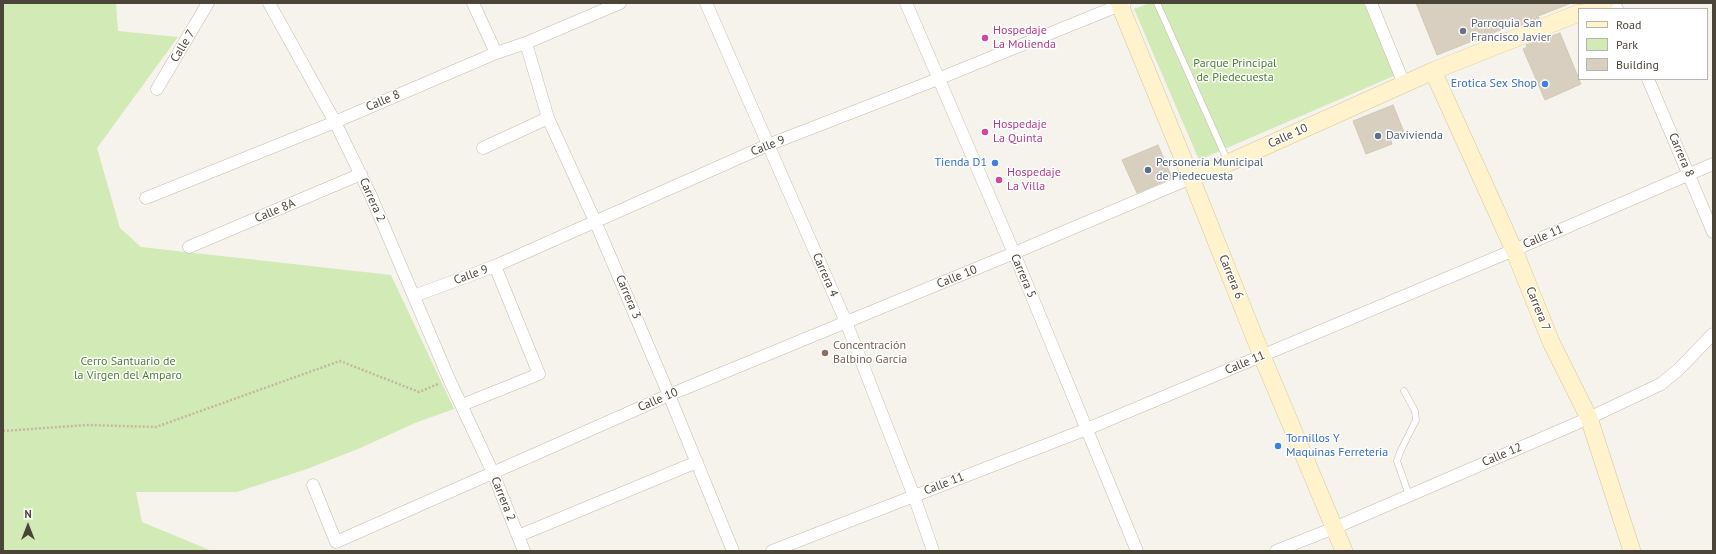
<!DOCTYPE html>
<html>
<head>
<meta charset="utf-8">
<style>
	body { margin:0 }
	#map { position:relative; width:1716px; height:554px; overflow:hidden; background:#f6f3ec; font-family:"PT Sans",sans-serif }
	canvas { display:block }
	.frame { position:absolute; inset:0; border:4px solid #4b4439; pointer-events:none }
	.legend { position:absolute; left:1578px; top:8px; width:130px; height:72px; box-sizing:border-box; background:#fff; border:1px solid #b7b4b0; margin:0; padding:5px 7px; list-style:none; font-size:12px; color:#4b4439 }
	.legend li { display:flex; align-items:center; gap:8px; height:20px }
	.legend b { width:20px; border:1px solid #b7b4b0 }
	.north { position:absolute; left:8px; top:506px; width:40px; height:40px; -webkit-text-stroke:3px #fff; paint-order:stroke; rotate:0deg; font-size:11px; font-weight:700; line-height:16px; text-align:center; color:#4b4439 }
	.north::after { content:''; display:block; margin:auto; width:14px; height:18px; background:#4b4439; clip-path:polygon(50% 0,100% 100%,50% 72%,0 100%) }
</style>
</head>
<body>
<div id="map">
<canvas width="1716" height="554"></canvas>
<div class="frame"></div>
<ul class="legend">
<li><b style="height:5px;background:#fff3cd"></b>Road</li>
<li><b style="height:11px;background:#d2eab5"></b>Park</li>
<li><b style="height:11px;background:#d8cfc1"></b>Building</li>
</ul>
<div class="north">N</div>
</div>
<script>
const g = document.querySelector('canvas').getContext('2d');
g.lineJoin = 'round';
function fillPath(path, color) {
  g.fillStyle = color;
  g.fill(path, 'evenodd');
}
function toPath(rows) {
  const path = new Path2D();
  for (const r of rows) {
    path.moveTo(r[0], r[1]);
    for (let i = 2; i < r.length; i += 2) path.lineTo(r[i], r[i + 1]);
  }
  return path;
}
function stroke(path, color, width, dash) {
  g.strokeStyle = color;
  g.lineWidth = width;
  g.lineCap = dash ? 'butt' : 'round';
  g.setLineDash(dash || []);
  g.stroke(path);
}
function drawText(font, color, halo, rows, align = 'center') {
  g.font = font + ' "PT Sans",sans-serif';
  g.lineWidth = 3;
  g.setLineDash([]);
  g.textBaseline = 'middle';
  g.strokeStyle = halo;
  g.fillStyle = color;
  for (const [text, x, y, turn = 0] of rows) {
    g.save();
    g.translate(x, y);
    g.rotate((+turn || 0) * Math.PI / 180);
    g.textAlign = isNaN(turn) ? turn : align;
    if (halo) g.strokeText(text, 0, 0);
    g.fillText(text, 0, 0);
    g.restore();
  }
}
const green = toPath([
	[3,3,116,3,118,31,178,37,97,148,120,228,141,247,391,275,454,409,415,423,358,449,307,469,237,492,136,492,142,522,212,551,3,551],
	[1150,3,1364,3,1396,75,1199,160,1134,9]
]);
const building = toPath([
	[1416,3,1569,3,1569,4,1538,16,1539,18,1519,26,1518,23,1437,55,1416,3],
	[1560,33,1581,84,1545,100,1523,49,1527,47,1526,45,1560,33],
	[1393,105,1404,132,1390,138,1392,144,1366,154,1353,121,1393,105],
	[1158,145,1172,178,1137,193,1122,160,1158,145]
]);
const path = toPath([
	[3,431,87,425,156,427,340,361,419,392,438,384]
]);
const lane = toPath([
	[1157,3,1228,162],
	[1404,391,1415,411,1416,420,1400,452,1397,461,1409,495]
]);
const street = toPath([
	[269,3,335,122,371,196,449,379,493,473,524,551],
	[473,3,496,53],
	[706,3,846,322,914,496,933,551],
	[906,3,1014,253,1137,551],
	[1371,3,1404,84],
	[1614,3,1617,9],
	[526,43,548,118,595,221,669,395,733,551],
	[1648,79,1713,232],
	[157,89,208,3],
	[483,148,548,118],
	[146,198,335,122,496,53,526,43,620,3],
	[189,247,361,174],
	[414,296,495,266,768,145,938,79,1125,3],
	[462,405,539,374,495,266],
	[313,485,336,542,669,395,1014,253,1191,178],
	[518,536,697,462],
	[772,551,1087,429,1514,250,1713,164],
	[1276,551,1334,528,1589,418,1661,384,1678,370,1713,334]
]);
const secondary = toPath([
	[1119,3,1191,178,1262,356,1344,551],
	[1590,9,1605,3],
	[1433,71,1514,250,1551,342,1589,418,1632,551],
	[1191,178,1228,163,1433,71,1579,13]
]);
const markers = [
	[1463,31,4,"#6b7280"],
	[985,38,4,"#d1479c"],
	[1545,84,4,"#3f7fe0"],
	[985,132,4,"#d1479c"],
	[1378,136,4,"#5c6f8a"],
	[995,163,4,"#3f7fe0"],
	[1148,170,4,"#5c6f8a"],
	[999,180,4,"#d1479c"],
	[825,353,4,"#8d6e63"],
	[1278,446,4,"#3f7fe0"]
];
const worshipNames = [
	["Parroquia San",1471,24],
	["Francisco Javier",1471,38]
];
const hotelNames = [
	["Hospedaje",993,31],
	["La Molienda",993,45],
	["Hospedaje",993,125],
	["La Quinta",993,139],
	["Hospedaje",1007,173],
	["La Villa",1007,187]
];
const streetNames = [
	["Calle 7",183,46,-59],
	["Calle 8",383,101,-23],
	["Calle 10",1288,136,-24],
	["Calle 9",768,146,-22],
	["Carrera 8",1681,155,67],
	["Carrera 2",372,200,66],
	["Calle 8A",275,211,-23],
	["Calle 11",1543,237,-23],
	["Calle 9",471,275,-20],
	["Carrera 4",825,275,66],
	["Carrera 5",1023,276,67],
	["Calle 10",957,277,-22],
	["Carrera 6",1231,277,68],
	["Carrera 3",628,297,67],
	["Carrera 7",1538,309,68],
	["Calle 11",1245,363,-23],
	["Calle 10",658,400,-23],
	["Calle 12",1502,455,-23],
	["Calle 11",944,484,-21],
	["Carrera 2",503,499,68]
];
const parkNames = [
	["Parque Principal",1235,64],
	["de Piedecuesta",1235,78],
	["Cerro Santuario de",128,362],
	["la Virgen del Amparo",128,376]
];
const shopNames = [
	["Erotica Sex Shop",1537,84],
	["Tienda D1",987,163],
	["Tornillos Y",1286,439,"left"],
	["Maquinas Ferreteria",1286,453,"left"]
];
const serviceNames = [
	["Davivienda",1386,136],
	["Personería Municipal",1156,163],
	["de Piedecuesta",1156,177]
];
const educationNames = [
	["Concentración",833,346],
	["Balbino Garcia",833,360]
];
fillPath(green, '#d2eab5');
fillPath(building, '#d8cfc1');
stroke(building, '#d3c7b4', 1);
stroke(lane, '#c2bbae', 7);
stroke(street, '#c2bbae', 13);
stroke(secondary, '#d6c79b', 18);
stroke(path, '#c4b79f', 2.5, [2, 2]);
stroke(lane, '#fff', 6);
stroke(street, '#fff', 12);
stroke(secondary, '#fff3cd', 17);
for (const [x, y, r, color] of markers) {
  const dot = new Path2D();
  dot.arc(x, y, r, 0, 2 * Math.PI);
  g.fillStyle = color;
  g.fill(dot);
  stroke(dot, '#fff', 1.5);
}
drawText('12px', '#5b616d', '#fff', worshipNames, 'left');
drawText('12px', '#b23c85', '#fff', hotelNames, 'left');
drawText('12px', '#4b4439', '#fff', streetNames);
drawText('12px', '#4a7f2a', '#fff', parkNames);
drawText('12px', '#366cbe', '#fff', shopNames, 'right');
drawText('12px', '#4e5e75', '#fff', serviceNames, 'left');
drawText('12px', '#785e54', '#fff', educationNames, 'left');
</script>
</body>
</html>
